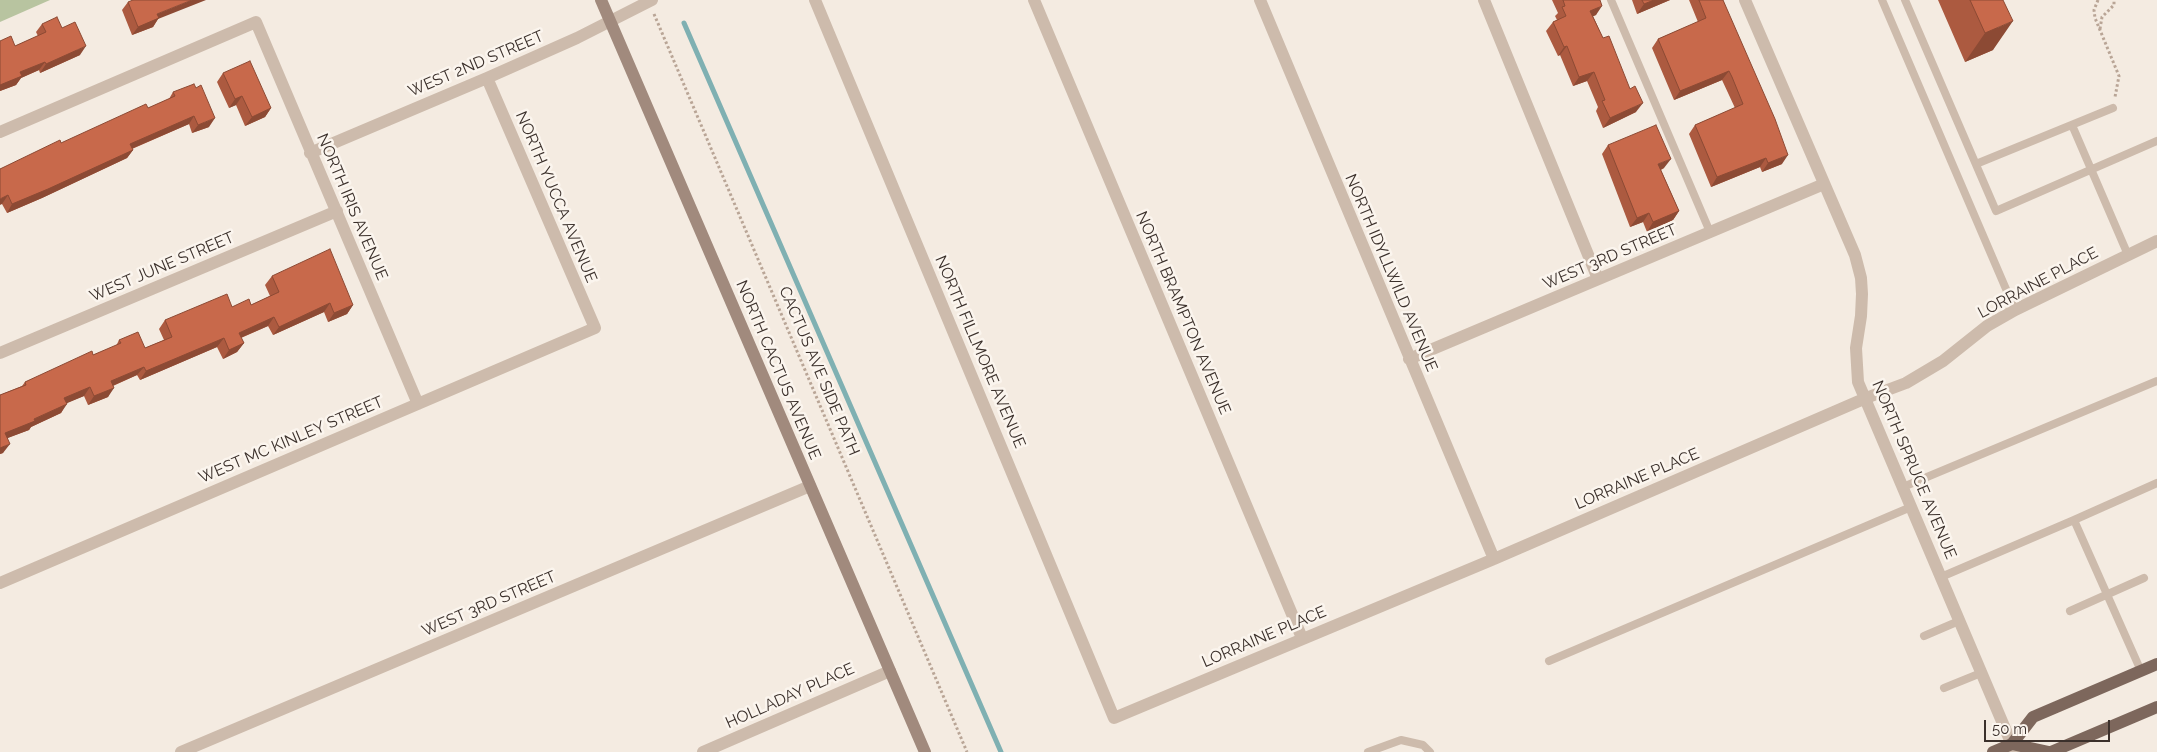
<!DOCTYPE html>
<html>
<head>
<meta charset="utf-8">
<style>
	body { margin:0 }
	#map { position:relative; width:2157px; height:752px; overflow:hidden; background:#f4ebe1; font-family:Raleway,sans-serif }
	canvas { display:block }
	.scale { position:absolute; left:1984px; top:720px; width:126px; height:22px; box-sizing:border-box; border:2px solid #3b302b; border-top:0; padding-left:6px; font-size:15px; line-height:18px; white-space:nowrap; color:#3b302b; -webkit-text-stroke:4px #fbf5ee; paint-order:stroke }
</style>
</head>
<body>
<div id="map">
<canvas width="2157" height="752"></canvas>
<div class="scale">50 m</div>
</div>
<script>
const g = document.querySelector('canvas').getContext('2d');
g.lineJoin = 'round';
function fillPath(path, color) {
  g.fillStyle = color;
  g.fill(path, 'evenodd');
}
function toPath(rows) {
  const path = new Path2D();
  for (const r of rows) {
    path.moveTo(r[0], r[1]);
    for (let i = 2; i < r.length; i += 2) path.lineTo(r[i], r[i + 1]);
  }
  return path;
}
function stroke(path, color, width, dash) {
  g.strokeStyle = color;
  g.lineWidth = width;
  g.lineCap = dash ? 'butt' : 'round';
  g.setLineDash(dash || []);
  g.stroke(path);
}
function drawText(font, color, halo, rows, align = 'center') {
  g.font = font + ' Raleway,sans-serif';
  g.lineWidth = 5;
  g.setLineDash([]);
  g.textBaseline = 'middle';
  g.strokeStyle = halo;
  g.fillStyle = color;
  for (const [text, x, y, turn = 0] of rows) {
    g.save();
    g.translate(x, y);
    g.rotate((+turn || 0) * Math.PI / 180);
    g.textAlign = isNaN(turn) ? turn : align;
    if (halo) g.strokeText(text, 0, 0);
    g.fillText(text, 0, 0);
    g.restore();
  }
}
const green = toPath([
	[0,0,50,0,0,22]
]);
const stream = toPath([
	[684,23,1001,752]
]);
const path = toPath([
	[2098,0,2094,10,2095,18,2119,76,2115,97],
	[654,14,967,752],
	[2100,29,2102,17,2114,5,2114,0]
]);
const lane = toPath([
	[1611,0,1710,232],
	[1882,0,2015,310],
	[1905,0,1996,211,2157,141],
	[2072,125,2128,255],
	[1976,164,2113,108],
	[1903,487,2157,381],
	[2074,520,2157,483],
	[1941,577,2074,520,2141,671],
	[2070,611,2144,578],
	[1924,636,1959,621],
	[1549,661,1911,507],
	[1944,688,1981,673],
	[1368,752,1401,740,1423,745,1430,752]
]);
const street = toPath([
	[815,0,1114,718,1494,559,1866,398,1906,383,1943,361,1987,326,2015,310,2157,241],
	[1034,0,1302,638],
	[1260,0,1494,559],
	[1484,0,1598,279],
	[1745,0,1855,255,1861,278,1862,294,1861,316,1856,348,1858,382,2015,752],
	[0,132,256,22,418,404],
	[310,153,487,78,577,38,652,0],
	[0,353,337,211],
	[1409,359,1824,184],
	[0,583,595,328,487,78],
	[181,752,810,486],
	[703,752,890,671]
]);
const secondary = toPath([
	[601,0,925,752]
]);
const primary = toPath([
	[2012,744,2049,752],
	[1993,752,2012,744,2033,717,2157,664],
	[2051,752,2157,707]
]);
const wall = toPath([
	[1552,0,1600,0,1596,15,1593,16,1636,112,1603,128,1596,111,1598,107,1587,81,1573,86,1560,55,1558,56,1546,31,1553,22,1557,20,1555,16,1558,13],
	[1632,0,1670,0,1637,14],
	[1689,0,1723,0,1782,164,1762,172,1760,167,1711,187,1689,134,1695,125,1735,108,1722,80,1674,100,1652,48,1658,39,1698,22],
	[1938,0,2003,0,1993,50,1965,62],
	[128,2,158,19,153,27,132,35,122,10],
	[42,24,62,28,80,55,40,73,39,70,21,78,16,85,0,91,0,41,15,46,38,36,36,32],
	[223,73,271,108,265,117,245,126,236,105,229,108,217,82],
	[173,92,209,127,192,133,189,124,132,149,133,150,127,158,42,198,7,213,2,204,0,169,148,108,169,99],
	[1608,145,1664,168,1661,170,1679,211,1673,220,1647,232,1643,222,1630,227,1602,154],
	[272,276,353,305,347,314,328,322,324,312,273,335,268,326,241,338,244,343,237,352,223,359,217,347,140,380,137,375,113,386,108,397,88,405,84,396,66,403,61,413,31,427,29,430,7,438,3,453,0,454,0,395,22,386,25,382,93,355,116,346,119,340,145,348,164,340,159,329,165,320,232,307,251,305,270,296,265,285]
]);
const shadedWall = toPath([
	[192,0,206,0,158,19,153,27,132,35,138,27,157,14],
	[1654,0,1670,0,1637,14,1644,4],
	[1602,6,1596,15,1584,20,1590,11],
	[2013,21,1993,50,1965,62,1985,33],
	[86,46,80,55,40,73,46,64],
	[1567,46,1560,55,1558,56,1564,47],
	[45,62,39,70,21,78,16,85,0,91,0,85,20,72],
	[1729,71,1722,80,1674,100,1680,91],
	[1594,72,1587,81,1573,86,1579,77],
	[242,96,236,105,229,108,235,99],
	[1643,103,1636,112,1603,128,1610,118],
	[271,108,265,117,245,126,252,117],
	[194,116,189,124,124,152,130,144],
	[215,118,209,127,192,133,198,125],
	[133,150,127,158,42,198,7,213,12,204],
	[1788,155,1782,164,1762,172,1768,163],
	[1766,158,1760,167,1711,187,1717,177],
	[1671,159,1664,168,1652,173,1658,164],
	[8,195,2,204,0,205,0,199],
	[1679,211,1673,220,1647,232,1653,222],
	[1649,213,1643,222,1630,227,1637,218],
	[330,303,324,312,273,335,279,327],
	[353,305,347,314,328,322,334,313],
	[274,317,268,326,233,341,239,333],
	[224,338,217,347,140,380,146,371],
	[244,343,237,352,223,359,229,350],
	[144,367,137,375,105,389,111,381],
	[90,387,84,396,58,407,64,398],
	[114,388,108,397,88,405,94,396],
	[67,404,61,413,31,427,29,430,0,441,5,433],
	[10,444,3,453,0,454,0,448]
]);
const building = toPath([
	[133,0,192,0,157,14,159,18,138,27,128,2,133,0],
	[1563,0,1600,0,1602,6,1590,11,1603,38,1609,36,1630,89,1635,86,1643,103,1610,118,1602,101,1605,100,1594,72,1579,77,1567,46,1564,47,1553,22,1566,16,1562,7,1565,6,1563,0],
	[1642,0,1654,0,1644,4,1642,0],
	[1699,0,1723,0,1775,119,1788,155,1768,163,1766,158,1717,177,1695,125,1743,104,1732,77,1729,71,1680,91,1658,39,1706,18,1699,0],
	[1970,0,2003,0,2013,21,1985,33,1970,0],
	[57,17,62,28,75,22,86,46,46,64,45,62,20,72,22,76,0,85,0,41,11,36,15,46,46,32,42,24,57,17],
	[250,61,271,108,252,117,242,96,235,99,223,73,250,61],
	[194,84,196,88,201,85,215,118,198,125,194,116,130,144,133,150,48,189,12,204,8,195,0,199,0,169,60,140,61,143,146,104,148,108,175,96,173,92,194,84],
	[1656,125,1671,159,1658,164,1679,211,1653,222,1649,213,1637,218,1608,145,1656,125],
	[330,249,353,305,334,313,330,303,279,327,274,317,239,333,244,343,229,350,224,338,146,371,144,367,111,381,114,388,94,396,90,387,64,398,67,404,34,419,35,421,5,433,10,444,0,448,0,395,26,385,25,382,92,351,93,355,121,343,119,340,138,332,145,348,172,337,165,320,227,294,232,307,249,299,251,305,279,292,272,276,330,249]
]);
const streetNames = [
	["WEST 2ND STREET",476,64,-23],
	["NORTH YUCCA AVENUE",556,197,67],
	["NORTH IRIS AVENUE",352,207,67],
	["WEST 3RD STREET",1610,257,-23],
	["WEST JUNE STREET",162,267,-23],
	["NORTH IDYLLWILD AVENUE",1391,273,67],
	["LORRAINE PLACE",2038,283,-28],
	["NORTH BRAMPTON AVENUE",1183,313,67],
	["NORTH FILLMORE AVENUE",980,352,67],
	["NORTH CACTUS AVENUE",778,370,67],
	["CACTUS AVE SIDE PATH",819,371,67],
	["WEST MC KINLEY STREET",291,440,-23],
	["NORTH SPRUCE AVENUE",1914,470,67],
	["LORRAINE PLACE",1637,479,-23],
	["WEST 3RD STREET",489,604,-23],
	["LORRAINE PLACE",1264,637,-23],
	["HOLLADAY PLACE",790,696,-24]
];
fillPath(green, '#b8c4a0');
stroke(stream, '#7fb0b2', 5);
stroke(path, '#b9a596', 3, [2.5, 2.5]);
stroke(lane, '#cdbbac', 8);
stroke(street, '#cdbbac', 12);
stroke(secondary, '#a18a7d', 12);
stroke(primary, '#7d675c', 12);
fillPath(wall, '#ac5a40');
fillPath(shadedWall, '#8c4a34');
fillPath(building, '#c8694b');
stroke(building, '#8c4a34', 1);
drawText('16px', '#3b302b', '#fbf5ee', streetNames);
</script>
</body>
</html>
